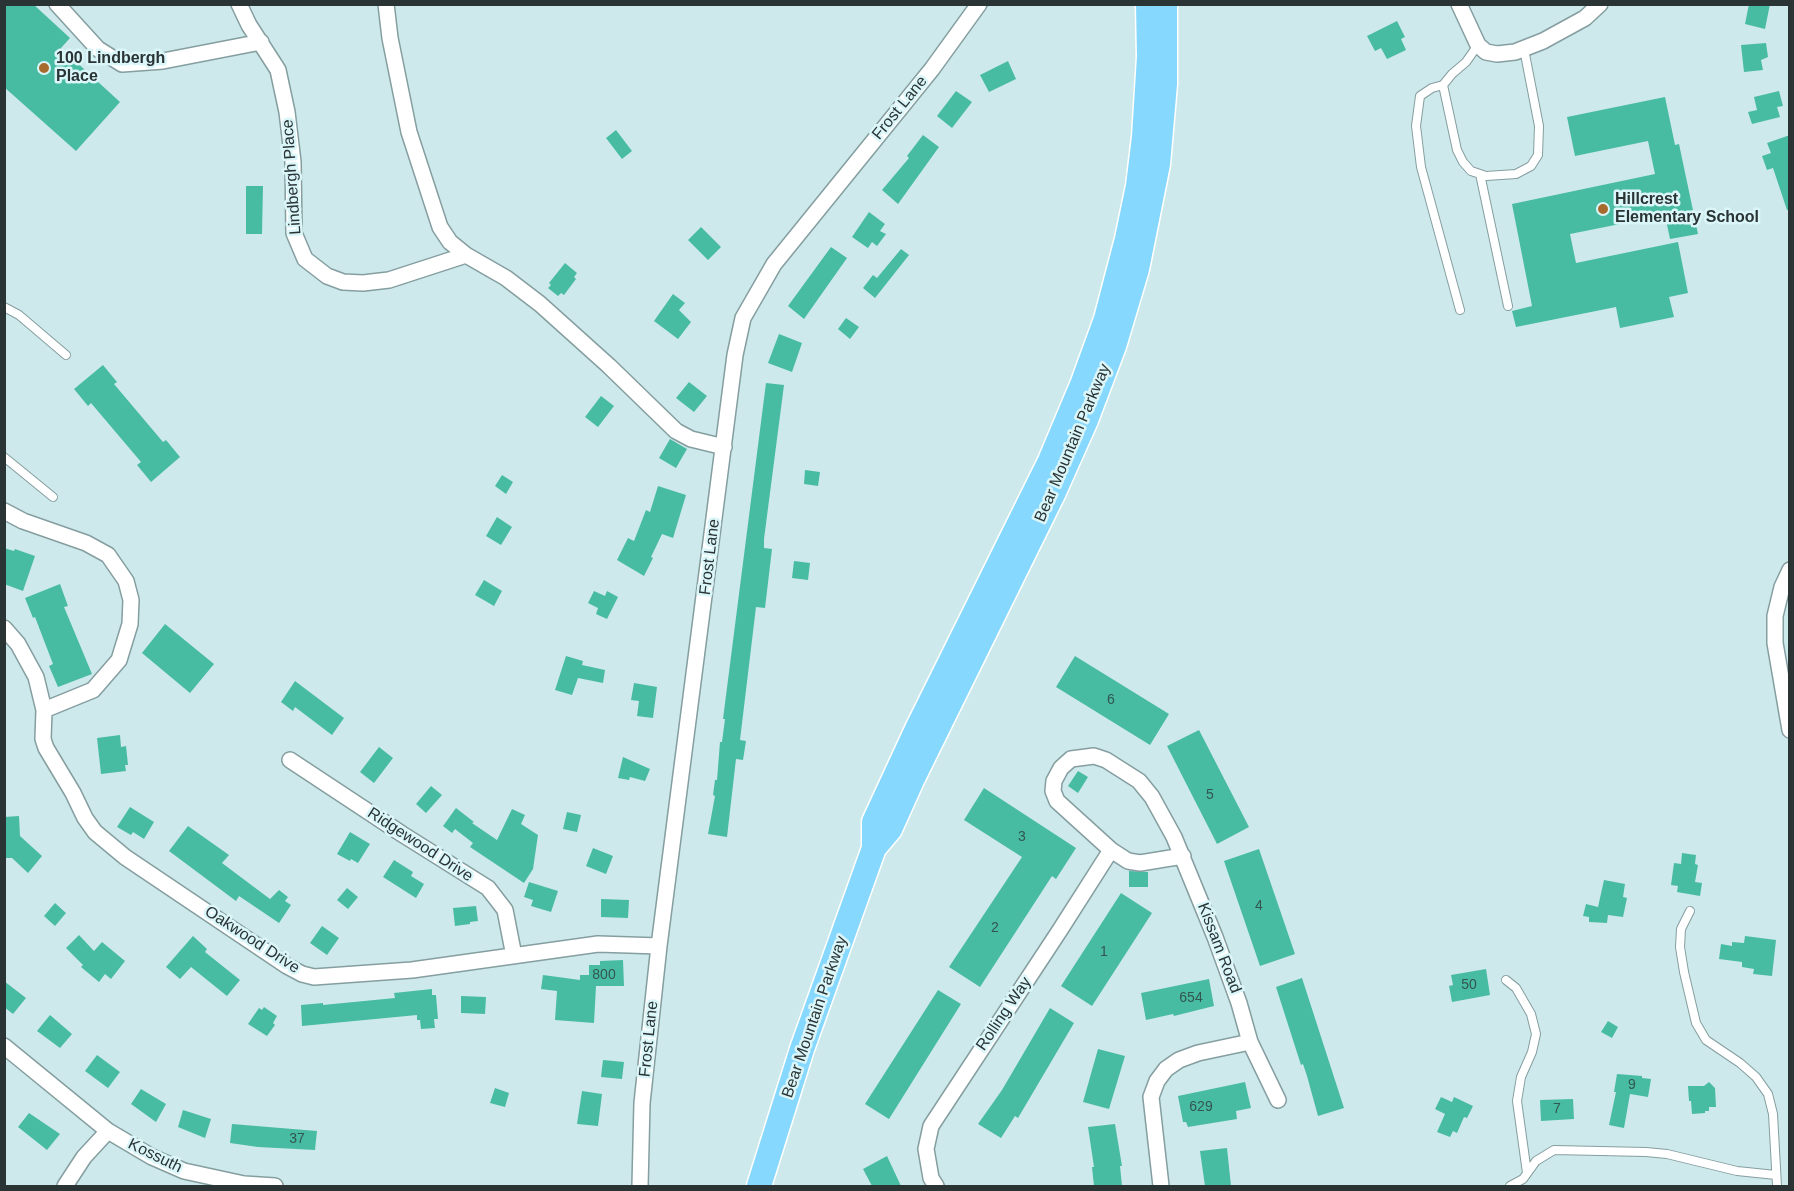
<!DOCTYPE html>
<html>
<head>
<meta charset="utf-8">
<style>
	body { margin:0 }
	#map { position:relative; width:1794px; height:1191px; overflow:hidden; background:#cee9eb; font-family:Helvetica,sans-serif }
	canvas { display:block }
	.frame { position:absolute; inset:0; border:6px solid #2a3435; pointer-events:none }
</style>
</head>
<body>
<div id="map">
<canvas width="1794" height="1191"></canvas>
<div class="frame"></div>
</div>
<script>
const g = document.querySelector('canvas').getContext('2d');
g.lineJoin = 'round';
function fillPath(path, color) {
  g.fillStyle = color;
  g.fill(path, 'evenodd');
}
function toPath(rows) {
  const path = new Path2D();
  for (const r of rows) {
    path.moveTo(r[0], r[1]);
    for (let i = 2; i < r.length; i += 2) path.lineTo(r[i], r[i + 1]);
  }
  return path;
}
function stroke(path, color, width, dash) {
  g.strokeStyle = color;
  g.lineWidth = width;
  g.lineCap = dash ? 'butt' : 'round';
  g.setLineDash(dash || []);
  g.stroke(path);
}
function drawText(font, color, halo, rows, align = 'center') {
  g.font = font + ' Helvetica,sans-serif';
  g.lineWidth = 5;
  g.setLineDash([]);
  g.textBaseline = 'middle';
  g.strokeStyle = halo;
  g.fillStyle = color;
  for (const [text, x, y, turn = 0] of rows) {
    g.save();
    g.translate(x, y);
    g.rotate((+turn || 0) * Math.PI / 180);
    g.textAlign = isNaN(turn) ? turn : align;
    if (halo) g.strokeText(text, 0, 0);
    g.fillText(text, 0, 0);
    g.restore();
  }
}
const building = toPath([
	[4,4,33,4,70,38,61,48,120,102,76,151,4,87],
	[1749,4,1770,4,1765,29,1745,24],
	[1397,21,1405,37,1401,39,1406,50,1387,59,1381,48,1375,51,1367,36],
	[1766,43,1768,57,1761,60,1763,70,1744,72,1741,45],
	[1008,61,1016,79,989,92,980,75],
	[956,91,972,102,952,128,937,116],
	[1779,91,1783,106,1777,107,1780,117,1752,124,1748,112,1757,110,1754,97],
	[1665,97,1675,145,1679,144,1698,234,1670,239,1665,215,1570,234,1576,263,1678,242,1688,293,1669,297,1674,317,1620,328,1616,307,1516,327,1512,311,1532,306,1512,204,1655,174,1648,141,1575,156,1567,117],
	[616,130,632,151,622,159,606,138],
	[923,135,939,147,898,204,882,190,909,158,907,156],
	[1790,135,1790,210,1787,210,1773,168,1767,170,1762,156,1771,153,1767,143],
	[246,186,263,186,262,234,246,234],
	[869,212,885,224,880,231,886,234,877,246,872,242,868,248,852,237],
	[701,227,721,247,708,260,688,240],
	[831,247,847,258,804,319,788,306],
	[901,249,909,255,875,298,863,288,873,275,877,278],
	[565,263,577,273,574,277,576,279,564,295,561,293,558,296,548,288,551,285,549,283],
	[673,294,685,303,679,310,691,322,678,339,654,321],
	[846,318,859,327,850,339,838,329],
	[779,334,802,343,792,372,768,363],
	[103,365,117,382,114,384,163,442,166,440,180,457,151,482,137,465,141,462,91,403,88,406,74,389],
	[689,382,707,396,694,412,676,398],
	[766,383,784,385,764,539,764,548,772,549,765,608,756,607,740,740,746,741,743,760,736,759,727,837,708,834,715,796,713,795,715,780,717,780,720,742,722,742,725,719,723,719],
	[601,396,614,406,598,427,585,417],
	[670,439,687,449,676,468,659,458],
	[805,470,820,472,818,486,804,484],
	[502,475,513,482,506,494,495,486],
	[658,486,686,495,673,538,662,534,651,557,653,558,644,576,617,560,628,538,634,541,646,510,650,512],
	[497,517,512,527,501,545,486,536],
	[4,548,14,551,15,549,35,556,23,591,4,584],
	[794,561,810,563,808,580,792,578],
	[484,580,502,591,494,606,475,595],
	[60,584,68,606,64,607,92,674,58,687,49,666,53,664,35,617,33,618,25,598],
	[594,591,605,596,607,591,618,597,607,619,596,614,598,608,588,603],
	[165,624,214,664,190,693,142,653],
	[566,656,583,661,582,665,605,670,603,683,578,678,572,695,555,690],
	[1075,656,1169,714,1150,745,1056,687],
	[295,681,344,718,332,735,295,707,293,711,281,702],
	[634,683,657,687,653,718,637,716,639,701,631,700],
	[1199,730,1249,827,1217,844,1167,746],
	[120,735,121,747,126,746,128,765,125,765,126,771,101,774,97,738],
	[379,747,393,758,374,783,360,772],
	[623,757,650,769,645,781,630,777,629,780,618,778],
	[1078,771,1088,777,1078,793,1068,786],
	[431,786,442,795,426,813,416,804],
	[984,788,1076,848,1056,879,1052,876,980,987,949,967,1022,857,964,820],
	[130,807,154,822,144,839,133,832,131,835,117,827],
	[456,808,474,822,472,823,497,840,512,809,525,815,521,824,538,835,533,869,524,883,470,847,473,843,455,829,452,833,443,826],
	[567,812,581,815,577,832,563,829],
	[19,816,20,836,42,856,28,873,12,858,4,858,4,817],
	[188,826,229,855,222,863,270,899,279,890,288,897,285,901,291,905,279,923,239,896,236,901,169,851],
	[350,832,370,844,358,863,351,859,350,861,337,854],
	[593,848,613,856,606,874,586,866],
	[1259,849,1295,954,1260,966,1224,861],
	[1682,853,1696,855,1695,864,1698,865,1695,882,1702,883,1700,896,1677,892,1678,886,1671,885,1674,863,1681,864],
	[394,860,413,872,411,876,424,884,416,898,383,877],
	[1129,871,1148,872,1148,887,1129,887],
	[1604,880,1625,884,1623,897,1627,898,1623,917,1608,915,1607,923,1589,922,1589,917,1583,916,1586,904,1598,907],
	[529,882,558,891,551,912,531,906,533,900,524,897],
	[347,888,358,897,348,909,337,900],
	[1121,893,1152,913,1092,1006,1061,986],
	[601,899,629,900,628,918,601,917],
	[55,903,66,913,55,926,44,916],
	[476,906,478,921,470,922,470,924,455,926,453,908],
	[322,926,339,938,327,955,310,943],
	[79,935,94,951,102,942,125,961,111,979,105,974,99,982,81,967,83,965,66,948],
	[193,936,207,949,205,952,240,980,227,996,191,967,180,979,166,967],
	[1745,936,1776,940,1772,976,1753,974,1754,969,1742,967,1742,962,1719,959,1721,944,1732,946,1732,942,1744,943],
	[623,960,624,986,596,986,594,1023,555,1020,557,991,541,989,543,975,580,980,580,975,589,975,589,965,600,965,600,961],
	[1486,969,1490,995,1452,1002,1449,986,1453,985,1451,975],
	[1302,978,1344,1108,1318,1116,1307,1076,1303,1064,1301,1065,1276,987],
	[1209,979,1214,1006,1174,1016,1173,1014,1146,1020,1141,993],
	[4,981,26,998,13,1014,4,1007],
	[432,989,432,995,436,995,438,1019,434,1019,435,1028,421,1029,420,1020,417,1020,417,1015,302,1026,301,1005,323,1003,323,1005,395,998,394,993],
	[938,990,961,1004,889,1119,865,1104],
	[461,996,486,997,485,1014,461,1013],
	[264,1007,277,1016,273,1023,275,1025,267,1036,248,1024,259,1008,262,1010],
	[1050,1008,1074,1023,1018,1118,1015,1116,1001,1138,978,1124,1002,1090],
	[50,1015,72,1034,60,1048,37,1031],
	[1608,1021,1618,1027,1612,1038,1601,1032],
	[1098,1049,1125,1056,1109,1109,1083,1102],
	[97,1055,120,1072,108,1088,85,1071],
	[603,1060,624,1062,622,1079,601,1077],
	[1617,1074,1642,1076,1642,1078,1651,1079,1648,1097,1630,1094,1624,1128,1609,1125,1616,1092,1614,1092],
	[1245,1082,1251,1108,1236,1111,1237,1119,1188,1127,1186,1122,1183,1122,1178,1096],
	[1709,1082,1715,1088,1716,1107,1709,1107,1709,1111,1705,1111,1705,1113,1692,1114,1691,1101,1689,1101,1688,1086,1704,1086],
	[495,1088,509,1093,505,1107,490,1103],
	[141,1089,166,1104,156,1122,131,1104],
	[582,1091,602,1094,598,1126,577,1124],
	[1441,1097,1452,1102,1454,1097,1473,1106,1467,1118,1464,1117,1457,1133,1453,1131,1450,1137,1437,1132,1445,1114,1435,1109],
	[1573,1099,1574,1119,1541,1121,1540,1100],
	[183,1110,211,1119,205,1138,178,1127],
	[29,1113,60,1134,47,1150,18,1127],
	[232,1124,317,1131,315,1150,258,1147,230,1143],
	[1115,1124,1122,1166,1120,1166,1122,1186,1094,1186,1092,1167,1094,1167,1088,1127],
	[1227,1148,1231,1186,1205,1186,1200,1151],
	[887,1156,901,1186,872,1186,863,1169]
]);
const service = toPath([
	[1443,85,1452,74,1466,62,1478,45],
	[1480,174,1508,306],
	[4,307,19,315,66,355],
	[1460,310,1421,167,1416,126,1420,96,1432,88,1443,85,1457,150,1463,162,1471,171,1486,176,1516,174,1531,166,1538,155,1539,126,1524,49],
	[4,457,53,497],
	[1690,911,1681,929,1680,947,1684,972,1696,1023,1706,1040,1740,1063,1756,1077,1768,1094,1773,1114,1777,1186],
	[1506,980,1516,988,1531,1014,1536,1034,1532,1052,1521,1077,1517,1101,1527,1173],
	[1510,1186,1523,1179,1536,1161,1554,1150,1646,1152,1667,1154,1737,1171,1776,1175]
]);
const minor = toPath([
	[57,4,98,49,122,64,163,61,261,42],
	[239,4,249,25,278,70,287,112,293,162,294,233,305,259,327,276,343,282,363,283,389,280,466,255],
	[386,4,390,38,409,132,440,227,450,242,466,255,506,278,540,304,609,366,676,431,691,439,724,447],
	[1459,4,1478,45,1486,52,1497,54,1515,52,1543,41,1585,18,1600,4],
	[4,511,23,521,86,543,108,555,126,581,131,600,130,624,119,660,93,690,44,710],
	[1790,570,1782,587,1775,616,1775,643,1790,730],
	[4,628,18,644,36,677,44,710,43,739,46,748,73,793,85,818,95,832,125,857,287,966,302,974,314,977,412,970,598,944,659,946],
	[290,760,402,834,488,888,505,910,514,956],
	[1183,856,1140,863,1128,861,1111,850,1057,801,1053,791,1054,781,1061,768,1071,759,1094,756,1106,760,1139,781,1152,797,1174,837,1215,937,1239,1003,1250,1042,1278,1100],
	[4,1046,108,1131,152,1157,184,1171,244,1184,275,1186],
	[65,1186,84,1157,108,1131],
	[640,1186,642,1103,659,946,735,355,743,318,774,264,932,69,979,4],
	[936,1186,931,1178,926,1149,931,1126,1060,930,1111,850],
	[1161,1186,1151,1097,1157,1081,1166,1069,1179,1060,1198,1053,1250,1042]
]);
const trunk = toPath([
	[874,848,890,829,912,780,1053,494,1086,420,1114,346,1137,269,1158,164,1165,84,1165,4],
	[759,1186,802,1049,874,848,874,822,918,727,1050,461,1082,385,1106,319,1127,239,1138,186,1144,137,1149,57,1148,4]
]);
const markers = [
	[44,68,6,"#a76c2d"],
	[1603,209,6,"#a76c2d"]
];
const numberNames = [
	["6",1111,700],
	["5",1210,795],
	["3",1022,837],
	["4",1259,906],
	["2",995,928],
	["1",1104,952],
	["800",604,975],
	["50",1469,985],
	["654",1191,998],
	["9",1632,1085],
	["629",1201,1107],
	["7",1557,1109],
	["37",297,1139]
];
const poiNames = [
	["100 Lindbergh",56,59],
	["Place",56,77],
	["Hillcrest",1615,200],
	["Elementary School",1615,218]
];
const streetNames = [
	["Frost Lane",900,108,-51],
	["Lindbergh Place",292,177,-94],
	["Bear Mountain Parkway",1073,443,-67],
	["Frost Lane",710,557,-83],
	["Ridgewood Drive",420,845,33],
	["Oakwood Drive",252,940,33],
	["Kissam Road",1219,948,69],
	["Rolling Way",1004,1014,-56],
	["Bear Mountain Parkway",815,1017,-71],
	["Frost Lane",649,1039,-84],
	["Kossuth",155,1156,26]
];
fillPath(building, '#48bca2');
stroke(service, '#859ea0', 10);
stroke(minor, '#859ea0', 18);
stroke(trunk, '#fff', 27);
stroke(service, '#fff', 8);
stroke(minor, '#fff', 15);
stroke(trunk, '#87d8fe', 24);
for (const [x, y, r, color] of markers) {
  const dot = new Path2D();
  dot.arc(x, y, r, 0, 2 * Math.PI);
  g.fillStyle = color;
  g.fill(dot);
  stroke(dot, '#dbf6f9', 2);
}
drawText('14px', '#325650', null, numberNames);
drawText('bold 16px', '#2a3435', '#dbf6f9', poiNames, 'left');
drawText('16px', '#2a3435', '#dbf6f9', streetNames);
</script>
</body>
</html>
